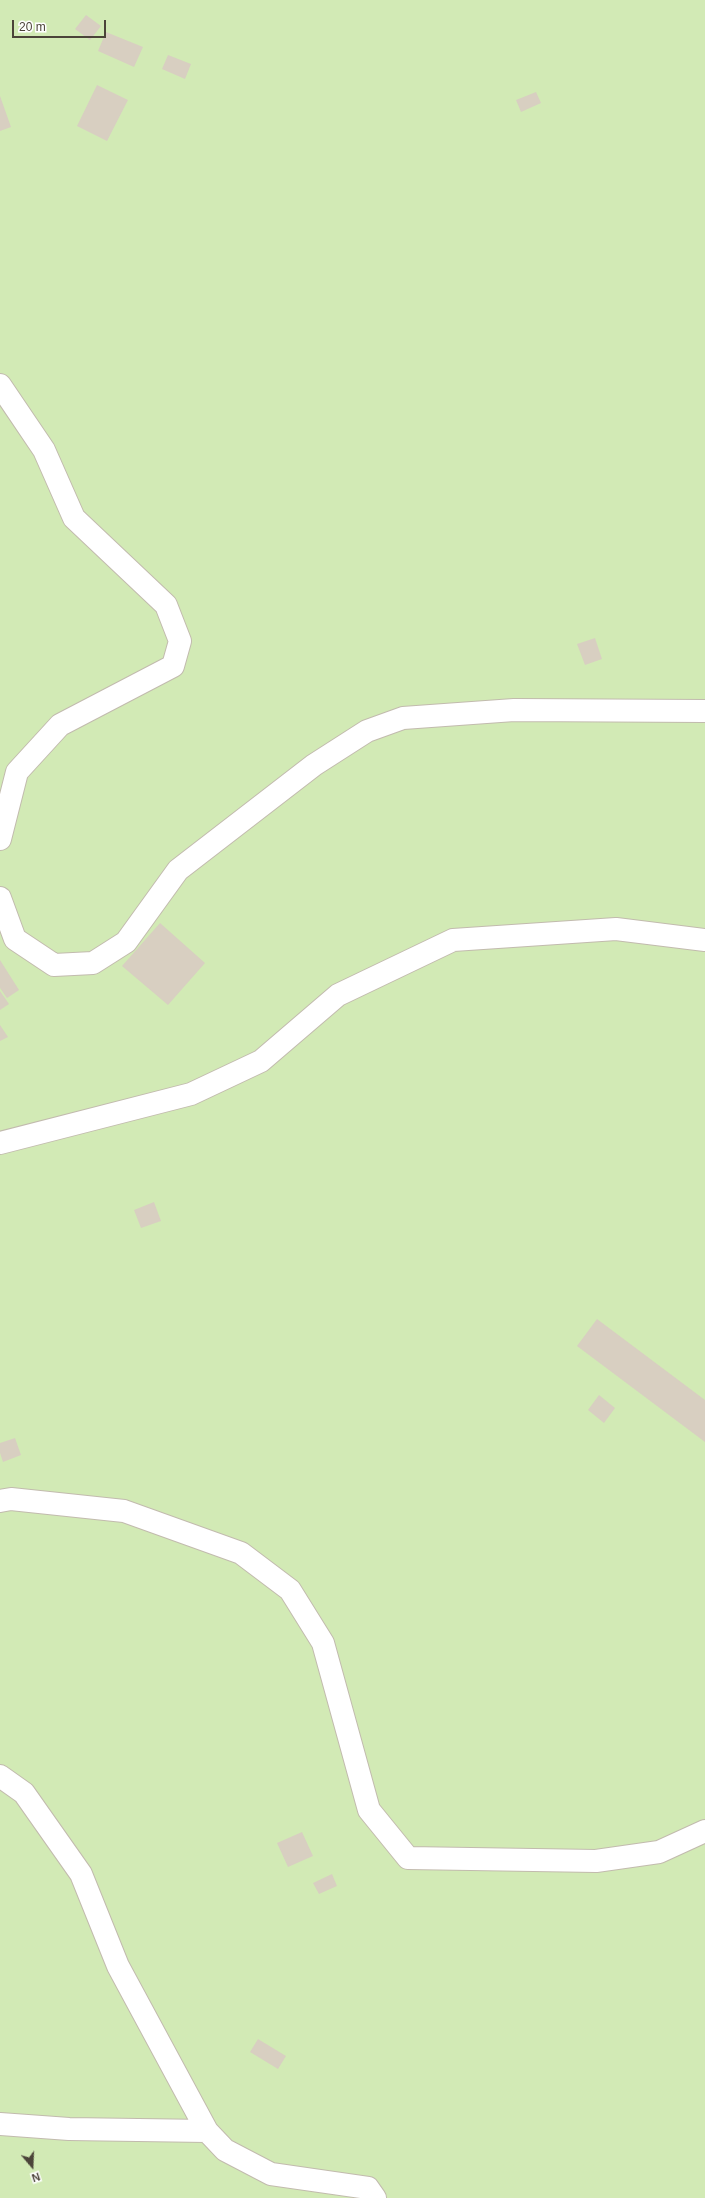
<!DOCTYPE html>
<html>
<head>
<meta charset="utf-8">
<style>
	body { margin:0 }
	#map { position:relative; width:705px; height:2198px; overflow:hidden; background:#f6f3ec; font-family:Arial,sans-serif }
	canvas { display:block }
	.north { position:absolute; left:12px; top:2146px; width:40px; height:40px; -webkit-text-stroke:3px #fff; paint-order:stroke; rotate:161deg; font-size:11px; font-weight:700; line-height:16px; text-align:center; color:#4b4439 }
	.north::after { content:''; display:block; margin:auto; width:14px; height:18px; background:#4b4439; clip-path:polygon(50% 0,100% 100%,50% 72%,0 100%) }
	.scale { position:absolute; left:12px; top:20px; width:94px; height:18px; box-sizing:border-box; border:2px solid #4b4439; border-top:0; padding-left:5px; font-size:12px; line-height:14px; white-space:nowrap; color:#4b4439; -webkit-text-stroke:3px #fff; paint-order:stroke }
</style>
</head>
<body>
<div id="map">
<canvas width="705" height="2198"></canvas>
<div class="north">N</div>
<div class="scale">20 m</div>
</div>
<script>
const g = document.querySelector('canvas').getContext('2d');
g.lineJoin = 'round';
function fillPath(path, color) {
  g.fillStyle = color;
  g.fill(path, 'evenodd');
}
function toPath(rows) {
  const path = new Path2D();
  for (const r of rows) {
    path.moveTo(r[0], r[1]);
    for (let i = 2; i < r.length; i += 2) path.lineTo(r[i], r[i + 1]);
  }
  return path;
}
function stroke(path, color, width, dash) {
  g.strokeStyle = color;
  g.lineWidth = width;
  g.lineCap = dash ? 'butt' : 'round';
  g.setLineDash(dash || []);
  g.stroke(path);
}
const green = toPath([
	[0,0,705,0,705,2198,0,2198]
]);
const building = toPath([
	[86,15,101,26,90,40,75,29],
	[106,32,143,47,134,67,98,51],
	[168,55,191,64,185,79,162,69],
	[97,85,128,100,107,141,77,126],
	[536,92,541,103,521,112,516,100],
	[0,96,11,127,0,131],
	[595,638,602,659,585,665,577,644],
	[160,923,205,963,168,1005,122,966],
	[0,960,19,990,7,998,0,988],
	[0,991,9,1004,0,1010],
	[0,1025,8,1037,0,1041],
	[154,1202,161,1221,141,1228,134,1210],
	[597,1319,705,1400,705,1442,577,1346],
	[599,1395,615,1408,604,1423,588,1410],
	[15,1438,21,1455,3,1462,0,1453,0,1443],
	[302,1832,313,1856,288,1867,277,1843],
	[332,1874,337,1886,319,1894,313,1883],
	[258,2039,286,2056,278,2069,250,2052]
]);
const minor = toPath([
	[0,385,44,450,74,518,166,605,180,641,173,666,60,725,17,772,0,839],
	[0,898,15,939,54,965,93,963,126,942,178,870,314,765,367,731,403,718,514,710,705,711],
	[0,1143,191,1094,261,1061,338,995,453,940,616,929,705,940],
	[0,1501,11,1499,124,1511,241,1553,290,1590,323,1643,369,1810,408,1858,596,1861,659,1852,705,1831],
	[0,1776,24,1793,81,1874,118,1966,207,2131,225,2150,271,2174,368,2188,375,2198],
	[0,2124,69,2129,207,2131]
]);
fillPath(green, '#d2eab5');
fillPath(building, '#d8cfc1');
stroke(minor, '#c2bbae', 24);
stroke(minor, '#fff', 22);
</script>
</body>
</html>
